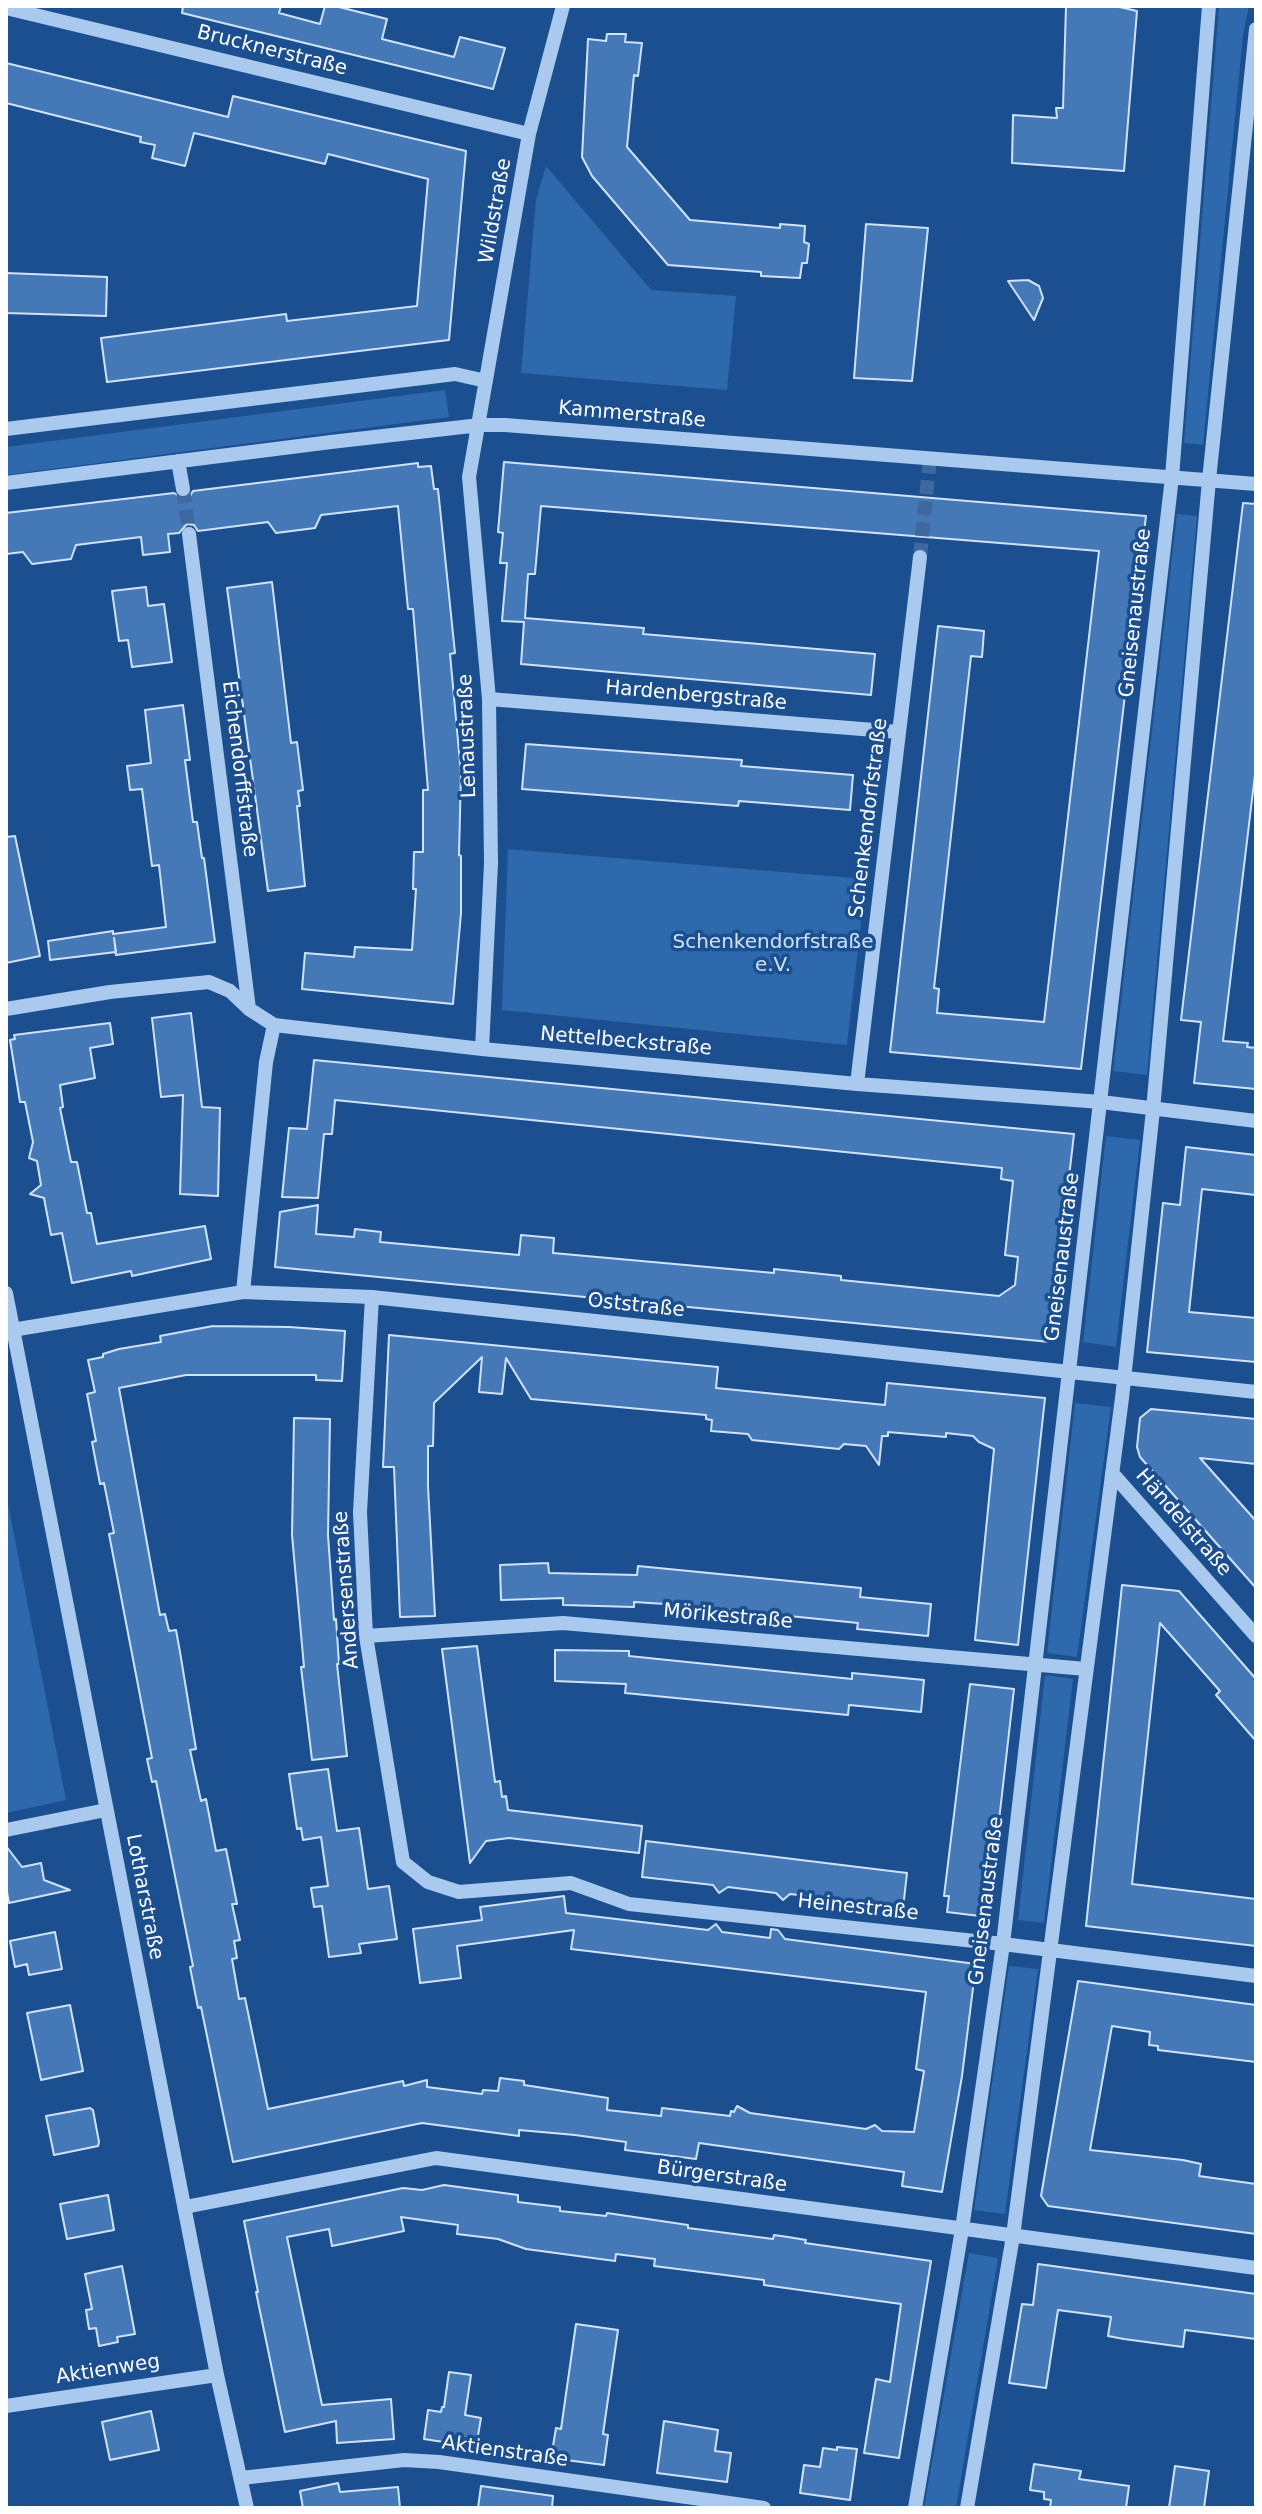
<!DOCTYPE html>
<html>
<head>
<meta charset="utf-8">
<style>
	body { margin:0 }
	#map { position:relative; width:1262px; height:2514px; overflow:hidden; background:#1b4f8f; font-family:"DejaVu Sans",sans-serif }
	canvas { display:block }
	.frame { position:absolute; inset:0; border:8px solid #fff; pointer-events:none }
</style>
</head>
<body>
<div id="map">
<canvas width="1262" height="2514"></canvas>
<div class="frame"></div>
</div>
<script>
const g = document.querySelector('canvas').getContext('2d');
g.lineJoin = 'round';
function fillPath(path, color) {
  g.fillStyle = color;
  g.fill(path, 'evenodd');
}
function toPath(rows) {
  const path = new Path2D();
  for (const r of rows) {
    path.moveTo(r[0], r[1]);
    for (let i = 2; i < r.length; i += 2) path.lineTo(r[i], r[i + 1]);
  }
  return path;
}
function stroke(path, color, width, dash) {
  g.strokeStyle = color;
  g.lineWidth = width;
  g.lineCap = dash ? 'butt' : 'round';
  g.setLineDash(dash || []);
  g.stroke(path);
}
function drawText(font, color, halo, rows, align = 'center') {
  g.font = font + ' "DejaVu Sans",sans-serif';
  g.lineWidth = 7;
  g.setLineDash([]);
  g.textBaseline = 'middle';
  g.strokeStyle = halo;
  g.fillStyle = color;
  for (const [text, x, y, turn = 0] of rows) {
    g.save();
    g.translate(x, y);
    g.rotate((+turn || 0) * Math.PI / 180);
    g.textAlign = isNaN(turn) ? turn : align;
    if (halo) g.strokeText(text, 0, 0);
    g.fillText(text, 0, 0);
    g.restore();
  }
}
const green = toPath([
	[1219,6,1249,6,1243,35,1203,445,1184,443],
	[546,166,651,290,736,296,727,390,521,373,536,200],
	[445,390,449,417,6,475,6,447],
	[1177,514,1197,516,1147,1075,1113,1071],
	[508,849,866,879,847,1045,502,1010],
	[1106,1136,1140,1140,1116,1347,1083,1342],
	[1075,1403,1111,1407,1077,1657,1047,1653],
	[6,1494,66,1800,6,1813],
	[1045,1675,1073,1679,1044,1923,1018,1920],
	[1009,1966,1038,1969,1005,2214,974,2210],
	[969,2253,998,2258,956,2508,924,2508]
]);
const building = toPath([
	[183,6,281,6,279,13,320,24,325,6,335,6,387,19,382,39,454,57,460,37,505,48,493,89,182,13,183,6],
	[1066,6,1115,6,1137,11,1124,171,1012,163,1013,115,1057,118,1056,108,1063,108,1066,6],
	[607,34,626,34,625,42,642,43,638,76,634,75,627,147,690,220,780,228,780,224,805,226,804,242,809,244,807,263,802,263,800,278,761,276,761,272,668,265,592,176,582,157,588,39,606,41,607,34],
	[6,63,228,117,233,96,466,151,449,340,107,382,101,338,286,314,287,321,417,306,428,179,328,154,325,164,194,133,185,166,152,158,155,145,140,142,141,137,6,103,6,63],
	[866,224,928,228,912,381,854,378,866,224],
	[6,273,107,277,106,316,6,313,6,273],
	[1028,280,1039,286,1043,298,1034,320,1008,281,1028,280],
	[504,462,1146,516,1081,1069,890,1052,938,626,984,631,982,657,971,656,934,988,939,989,937,1013,1044,1022,1099,551,541,506,535,574,528,574,525,618,644,628,643,634,875,654,871,695,521,664,524,622,502,621,507,563,500,563,503,533,498,532,504,462],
	[418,463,418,467,431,466,434,489,438,489,455,653,450,654,461,773,459,855,461,856,461,913,453,1004,302,989,305,953,354,957,355,947,412,950,416,889,413,889,414,852,423,852,423,790,428,790,413,609,408,609,398,506,321,515,315,528,276,533,268,522,198,531,194,525,187,524,179,533,168,534,170,552,143,555,141,537,76,545,71,559,32,564,23,552,6,554,6,513,174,493,184,499,190,496,193,491,418,463],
	[1243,503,1256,504,1256,766,1223,1041,1248,1043,1247,1047,1256,1048,1256,1089,1194,1083,1201,1022,1181,1020,1243,503],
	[272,582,291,743,297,742,303,790,298,791,300,806,297,806,305,886,268,891,227,588,272,582],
	[146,587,148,606,164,604,172,662,132,667,128,640,119,641,112,591,146,587],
	[183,705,190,760,185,760,193,822,197,822,202,858,204,858,215,942,116,955,114,938,116,952,50,960,48,941,113,931,113,934,166,927,159,865,152,866,142,789,130,790,127,766,151,763,145,710,183,705],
	[526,744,742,760,741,766,853,775,850,810,739,801,738,806,522,789,526,744],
	[15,836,40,956,6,963,6,837,15,836],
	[191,1013,202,1107,220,1108,218,1196,180,1194,183,1095,161,1097,152,1018,191,1013],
	[110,1023,113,1044,90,1048,95,1078,60,1085,63,1107,60,1108,71,1162,77,1162,87,1213,91,1213,97,1244,205,1226,211,1259,132,1276,131,1271,72,1283,62,1233,51,1235,44,1198,30,1194,41,1185,37,1161,29,1158,33,1142,25,1102,20,1102,10,1040,15,1039,14,1035,110,1023],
	[314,1060,1074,1134,1050,1342,275,1267,280,1212,318,1205,316,1234,354,1237,355,1229,381,1232,380,1242,519,1255,521,1235,554,1238,553,1253,774,1273,774,1269,841,1276,841,1280,999,1296,1015,1285,1018,1257,1005,1255,1013,1181,1001,1179,1002,1168,335,1100,332,1134,324,1134,318,1198,282,1197,289,1128,307,1129,314,1060],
	[1186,1147,1256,1155,1256,1195,1202,1189,1189,1312,1256,1318,1256,1362,1147,1352,1163,1203,1180,1205,1186,1147],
	[213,1326,289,1327,345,1331,342,1381,316,1380,316,1375,186,1375,119,1388,160,1615,165,1614,169,1631,176,1630,180,1652,196,1749,190,1750,201,1801,206,1799,216,1851,226,1849,237,1904,232,1904,240,1940,234,1941,237,1958,232,1959,239,1999,245,1998,268,2109,403,2081,404,2086,427,2080,427,2087,482,2094,483,2090,498,2091,500,2078,524,2081,524,2085,608,2098,607,2110,661,2116,662,2108,730,2116,731,2111,734,2112,737,2106,750,2113,866,2129,875,2125,882,2131,914,2132,924,2071,916,2069,926,1992,571,1949,574,1930,457,1946,461,1978,420,1983,413,1929,482,1920,480,1907,564,1896,566,1913,708,1930,716,1924,722,1932,770,1938,771,1929,778,1930,785,1939,976,1964,962,2076,942,2192,902,2186,904,2172,699,2143,696,2159,625,2150,626,2142,575,2135,519,2130,519,2136,422,2123,233,2162,201,2007,198,2008,190,1967,193,1966,156,1781,152,1782,147,1759,152,1758,109,1534,114,1533,104,1483,100,1484,92,1442,96,1441,87,1394,95,1392,88,1360,103,1357,103,1354,119,1349,161,1342,160,1336,213,1326],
	[389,1335,718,1367,716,1388,885,1405,887,1383,1045,1398,1018,1645,975,1640,994,1449,979,1442,973,1436,946,1433,946,1437,888,1432,888,1436,882,1436,879,1465,866,1446,844,1444,839,1449,752,1440,748,1434,711,1431,712,1420,706,1419,706,1415,531,1399,506,1358,502,1394,479,1392,482,1357,434,1403,433,1446,428,1446,428,1486,435,1616,400,1617,394,1467,383,1467,389,1335],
	[1151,1409,1256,1419,1256,1464,1200,1458,1256,1521,1256,1588,1140,1457,1137,1447,1140,1418,1151,1409],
	[294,1418,330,1419,328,1535,334,1620,336,1619,339,1664,337,1664,347,1756,312,1760,301,1667,304,1667,292,1535,294,1418],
	[548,1563,549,1573,637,1575,638,1566,861,1588,860,1597,931,1604,928,1636,857,1629,858,1623,681,1605,634,1602,634,1607,563,1605,563,1598,501,1600,500,1565,548,1563],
	[1122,1585,1179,1591,1256,1679,1256,1741,1216,1695,1220,1691,1160,1623,1132,1884,1256,1899,1256,1946,1086,1926,1122,1585],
	[477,1646,495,1782,500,1781,502,1797,506,1796,508,1810,642,1826,639,1853,509,1838,486,1841,470,1863,442,1649,477,1646],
	[555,1650,629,1651,629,1656,852,1679,852,1673,924,1680,921,1712,849,1705,848,1715,625,1693,626,1684,555,1681,555,1650],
	[970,1684,1014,1689,988,1917,947,1912,949,1896,944,1896,970,1684],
	[328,1769,337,1831,359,1828,368,1889,389,1886,397,1939,359,1944,361,1953,329,1957,322,1906,314,1907,311,1888,328,1886,321,1837,303,1840,301,1828,297,1829,289,1774,328,1769],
	[646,1841,907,1873,903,1908,790,1894,783,1900,776,1893,728,1887,719,1893,713,1885,642,1877,646,1841],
	[6,1846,22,1867,41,1863,44,1880,70,1890,9,1903,6,1886,6,1846],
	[55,1932,62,1969,29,1975,27,1964,15,1967,10,1941,55,1932],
	[1078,1981,1256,2005,1256,2062,1158,2050,1158,2046,1149,2045,1150,2032,1112,2026,1090,2150,1183,2160,1201,2164,1199,2176,1256,2184,1256,2234,1048,2206,1041,2196,1078,1981],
	[70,2005,83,2071,41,2080,27,2013,70,2005],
	[90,2108,93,2110,99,2142,98,2146,54,2155,46,2116,90,2108],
	[444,2185,518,2195,518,2202,560,2207,560,2211,606,2216,607,2213,688,2225,688,2228,773,2239,774,2235,788,2237,806,2240,805,2243,931,2261,899,2458,864,2453,876,2379,890,2382,901,2304,764,2285,764,2280,654,2266,655,2259,616,2254,615,2261,526,2249,498,2239,457,2234,458,2225,401,2217,404,2231,332,2246,329,2229,287,2237,322,2405,391,2399,394,2439,337,2443,336,2421,285,2432,256,2292,258,2292,244,2221,403,2188,422,2190,444,2185],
	[108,2195,114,2230,67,2239,60,2204,108,2195],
	[1038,2264,1256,2294,1256,2339,1185,2330,1183,2347,1124,2339,1108,2336,1111,2317,1058,2310,1046,2388,1009,2383,1022,2304,1033,2305,1038,2264],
	[122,2266,135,2334,117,2337,118,2342,99,2346,96,2328,89,2329,86,2310,92,2309,85,2274,122,2266],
	[576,2324,618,2330,603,2434,608,2435,604,2465,551,2458,556,2428,561,2429,576,2324],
	[449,2372,471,2375,465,2415,481,2418,476,2447,424,2439,428,2410,441,2412,442,2407,444,2407,449,2372],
	[151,2411,159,2450,110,2460,102,2422,151,2411],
	[664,2421,718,2430,715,2451,731,2453,727,2482,657,2473,664,2421],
	[837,2447,857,2449,850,2500,800,2493,804,2465,820,2467,823,2448,837,2450,837,2447],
	[1034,2464,1081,2471,1079,2479,1129,2486,1126,2508,1050,2508,1051,2500,1044,2499,1044,2492,1030,2490,1034,2464],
	[1175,2466,1209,2471,1204,2508,1169,2508,1175,2466],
	[338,2483,340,2492,398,2487,400,2508,303,2508,300,2491,338,2483],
	[481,2486,553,2496,552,2508,478,2508,481,2486]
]);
const minorTunnel = toPath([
	[183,489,189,534],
	[920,557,930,458]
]);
const minor = toPath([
	[6,8,529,134],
	[6,429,455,374,486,381],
	[178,461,183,489],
	[6,483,331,442,480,425,505,425,1256,484],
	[189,534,249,1009],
	[489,699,899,732],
	[6,1009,110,992,209,982,230,991,249,1009,274,1025,482,1049,857,1084,1101,1102,1256,1121],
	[482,1049,491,863,489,699,469,477,529,134,563,6],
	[857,1084,920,557],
	[243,1292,266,1062,274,1025],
	[6,1293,217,2375,247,2508],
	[372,1297,360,1512,366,1636,403,1862,428,1882,459,1892,571,1883,629,1904,1003,1944,1256,1976],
	[12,1330,243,1292,372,1297,1256,1392],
	[1112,1473,1256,1636],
	[366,1636,563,1623,1086,1669],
	[6,1830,106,1810],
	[185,2207,436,2158,1256,2268],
	[6,2406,217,2375],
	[241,2478,404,2460,439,2462,764,2508],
	[915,2508,962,2229,1003,1944,1172,477,1209,6],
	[967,2508,1013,2236,1122,1398,1153,1110,1209,480,1256,29]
]);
const streetNames = [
	["Brucknerstraße",272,51,14],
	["Wildstraße",496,211,-80],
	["Kammerstraße",632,415,5],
	["Gneisenaustraße",1136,613,-84],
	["Hardenbergstraße",696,696,5],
	["Lenaustraße",468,736,-92],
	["Eichendorffstraße",239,769,83],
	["Schenkendorfstraße",869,818,-83],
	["Nettelbeckstraße",626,1042,5],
	["Gneisenaustraße",1063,1257,-83],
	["Oststraße",636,1306,6],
	["Händelstraße",1183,1523,49],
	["Andersenstraße",347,1590,-94],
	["Mörikestraße",728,1617,5],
	["Lotharstraße",144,1897,79],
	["Gneisenaustraße",987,1901,-83],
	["Heinestraße",858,1908,6],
	["Bürgerstraße",722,2177,8],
	["Aktienweg",108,2370,-9],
	["Aktienstraße",505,2452,8]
];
const parkNames = [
	["Schenkendorfstraße",773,943],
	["e.V.",773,966]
];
fillPath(green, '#2e69ad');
fillPath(building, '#4478b7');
stroke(building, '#cfe3fa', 2);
stroke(minorTunnel, '#3d69a0', 14, [14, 7]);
stroke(minor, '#a9c9ee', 14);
drawText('20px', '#fff', '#1b4f8f', streetNames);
drawText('20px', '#cfe3fa', '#1b4f8f', parkNames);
</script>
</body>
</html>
